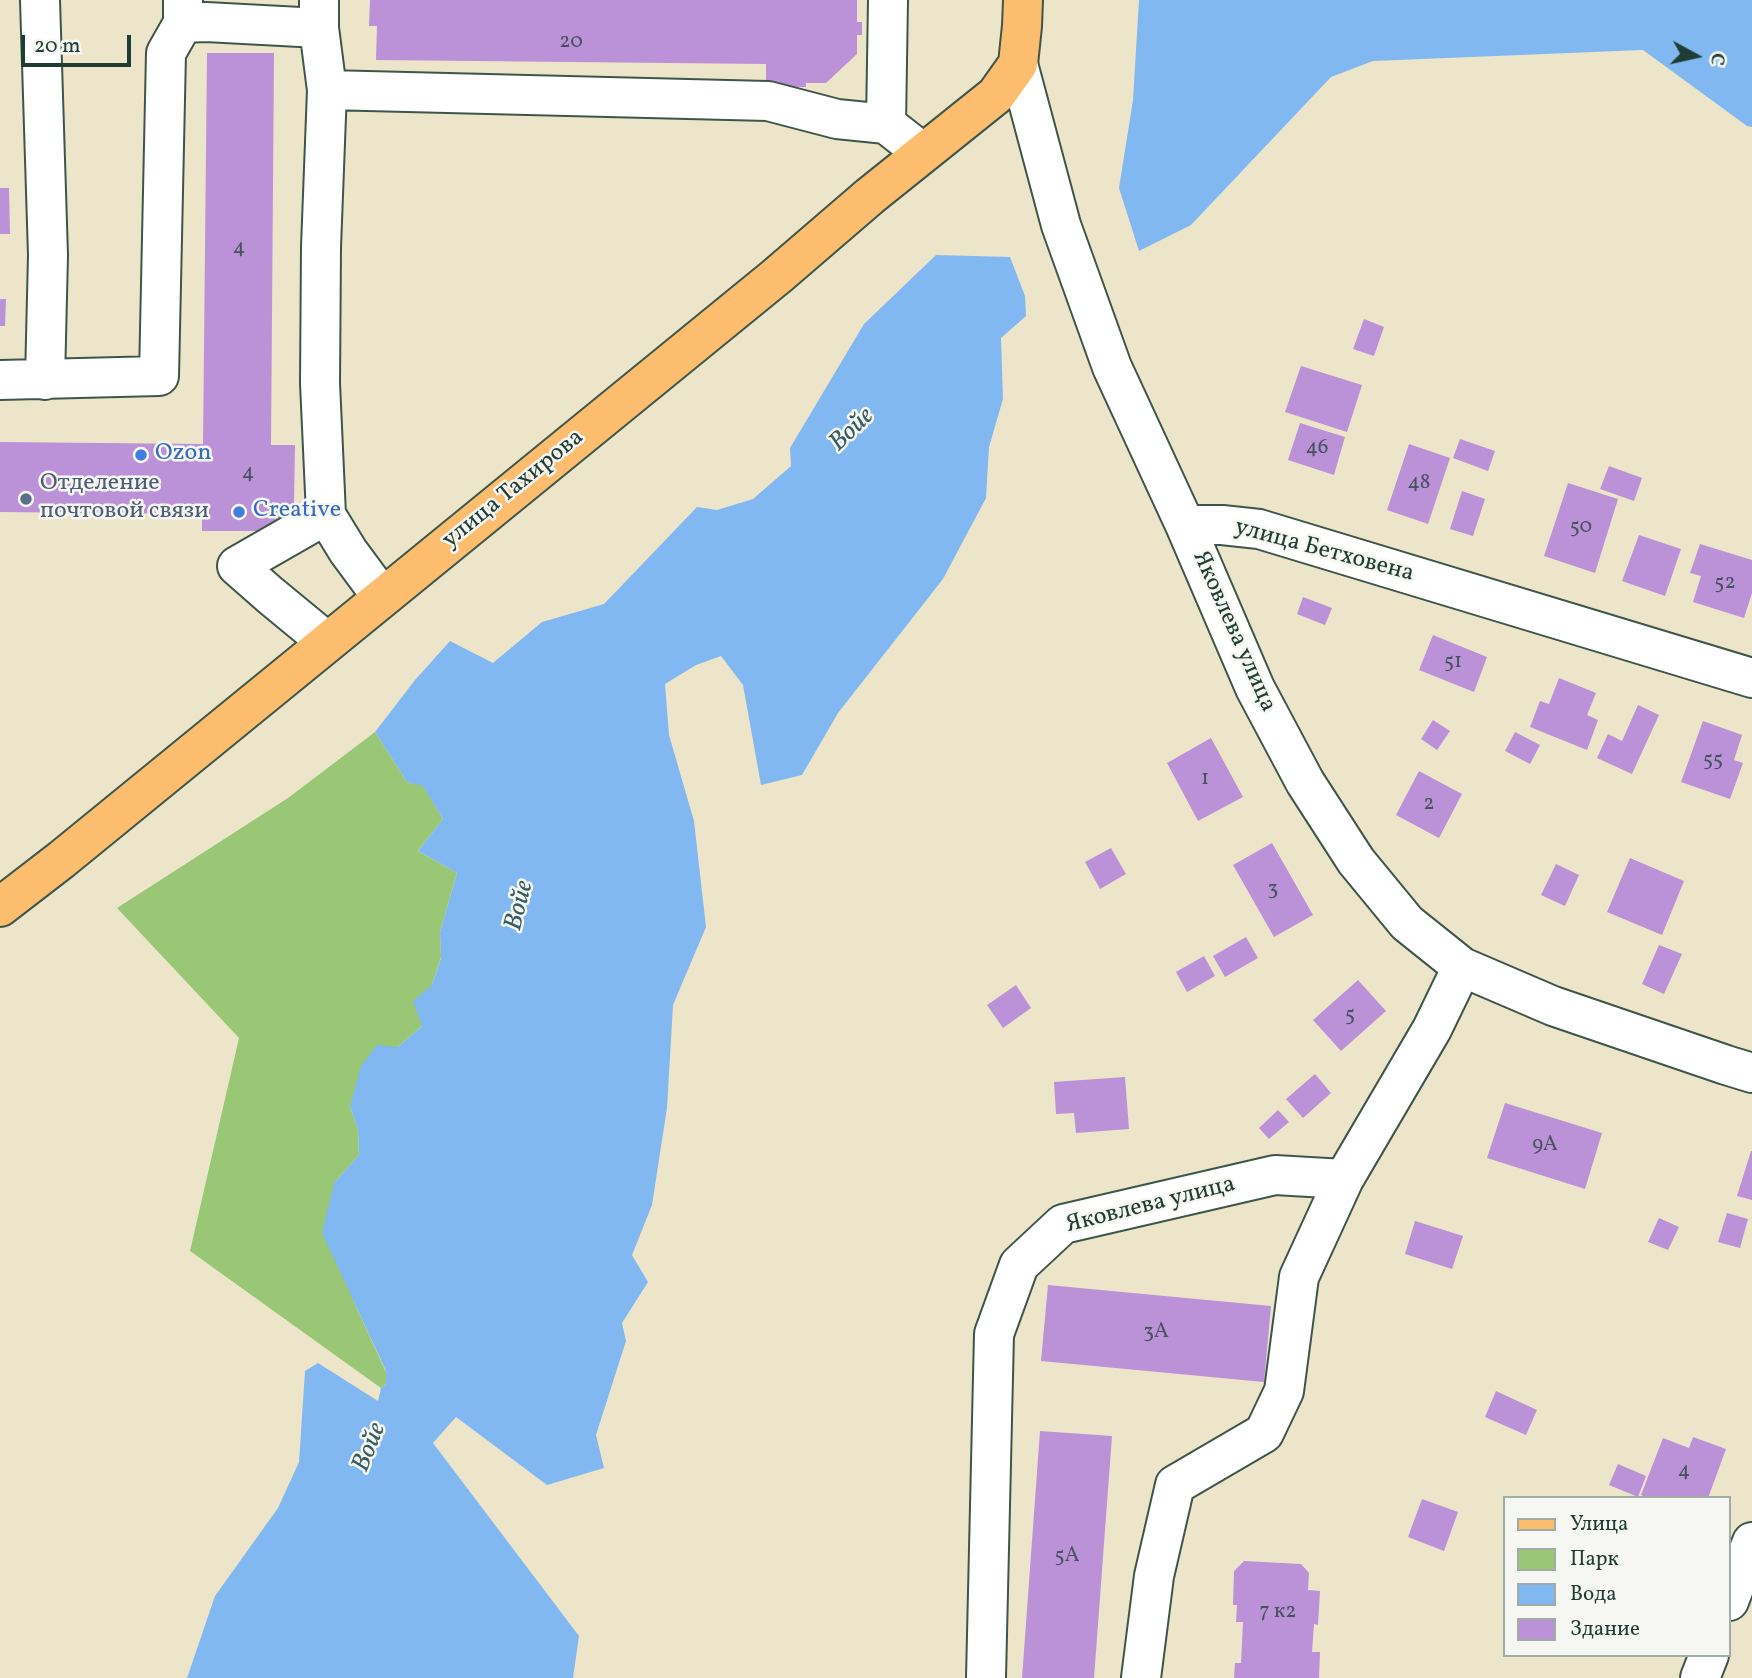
<!DOCTYPE html>
<html>
<head>
<meta charset="utf-8">
<style>
	body { margin:0 }
	#map { position:relative; width:1752px; height:1678px; overflow:hidden; background:#ede5ca; font-family:Vollkorn,serif }
	canvas { display:block }
	.legend { position:absolute; left:1503px; top:1496px; width:228px; height:161px; box-sizing:border-box; background:#f6f6f2; border:2px solid #a0aca6; margin:0; padding:9px 12px; list-style:none; font-size:21px; color:#1f3d34 }
	.legend li { display:flex; align-items:center; gap:14px; height:35px }
	.legend b { width:35px; border:2px solid #a0aca6 }
	.north { position:absolute; left:1661px; top:21px; width:70px; height:70px; -webkit-text-stroke:5px #f6f6f2; paint-order:stroke; rotate:98deg; font-size:19px; font-weight:700; line-height:28px; text-align:center; color:#1f3d34 }
	.north::after { content:''; display:block; margin:auto; width:24px; height:32px; background:#1f3d34; clip-path:polygon(50% 0,100% 100%,50% 72%,0 100%) }
	.scale { position:absolute; left:21px; top:35px; width:110px; height:32px; box-sizing:border-box; border:4px solid #1f3d34; border-top:0; padding-left:9px; font-size:21px; line-height:24px; white-space:nowrap; color:#1f3d34; -webkit-text-stroke:5px #f6f6f2; paint-order:stroke }
</style>
</head>
<body>
<div id="map">
<canvas width="1752" height="1678"></canvas>
<ul class="legend">
<li><b style="height:9px;background:#fcbd6e"></b>Улица</li>
<li><b style="height:19px;background:#9ac775"></b>Парк</li>
<li><b style="height:19px;background:#82b8f1"></b>Вода</li>
<li><b style="height:19px;background:#bb91d8"></b>Здание</li>
</ul>
<div class="north">С</div>
<div class="scale">20 m</div>
</div>
<script>
const g = document.querySelector('canvas').getContext('2d');
g.lineJoin = 'round';
function fillPath(path, color) {
  g.fillStyle = color;
  g.fill(path, 'evenodd');
}
function toPath(rows) {
  const path = new Path2D();
  for (const r of rows) {
    path.moveTo(r[0], r[1]);
    for (let i = 2; i < r.length; i += 2) path.lineTo(r[i], r[i + 1]);
  }
  return path;
}
function stroke(path, color, width, dash) {
  g.strokeStyle = color;
  g.lineWidth = width;
  g.lineCap = dash ? 'butt' : 'round';
  g.setLineDash(dash || []);
  g.stroke(path);
}
function drawText(font, color, halo, rows, align = 'center') {
  g.font = font + ' Vollkorn,serif';
  g.lineWidth = 5;
  g.setLineDash([]);
  g.textBaseline = 'middle';
  g.strokeStyle = halo;
  g.fillStyle = color;
  for (const [text, x, y, turn = 0] of rows) {
    g.save();
    g.translate(x, y);
    g.rotate((+turn || 0) * Math.PI / 180);
    g.textAlign = isNaN(turn) ? turn : align;
    if (halo) g.strokeText(text, 0, 0);
    g.fillText(text, 0, 0);
    g.restore();
  }
}
const green = toPath([
	[375,732,407,782,423,785,443,819,418,851,457,873,440,932,441,957,432,985,422,1026,398,1047,350,1106,358,1130,359,1155,334,1183,354,1302,386,1372,386,1384,381,1388,190,1251,239,1038,117,908,288,798]
]);
const water = toPath([
	[1139,0,1752,0,1752,127,1747,126,1643,50,1373,61,1331,77,1191,225,1139,251,1119,188,1133,100],
	[936,255,1010,257,1025,296,1026,316,1001,338,1003,399,989,447,986,498,943,579,838,713,802,775,761,785,743,685,721,656,696,665,665,684,669,735,694,821,706,927,673,1005,667,1108,652,1205,632,1255,648,1282,622,1323,626,1341,596,1435,604,1468,547,1485,456,1417,433,1443,579,1636,573,1678,187,1678,215,1596,278,1508,299,1462,305,1371,318,1363,378,1401,381,1388,386,1384,386,1371,322,1233,334,1183,359,1155,358,1130,350,1106,361,1066,377,1045,398,1047,422,1026,413,1001,432,985,441,958,440,932,457,873,418,851,443,819,423,786,407,782,375,732,415,680,450,641,493,663,542,622,604,604,697,507,717,510,753,499,791,466,790,448,864,324]
]);
const building = toPath([
	[370,0,857,0,857,22,862,22,862,35,857,35,857,54,826,83,806,83,806,87,766,87,766,64,376,60,377,26,369,26],
	[207,53,274,53,271,445,295,445,294,504,271,531,202,531,202,514,0,512,0,442,203,444],
	[0,188,9,188,10,234,0,234],
	[0,299,6,299,5,326,0,326],
	[1364,319,1384,327,1374,356,1353,349],
	[1301,366,1362,385,1347,432,1285,412],
	[1300,423,1345,437,1334,475,1288,460],
	[1460,439,1495,451,1488,471,1453,458],
	[1409,444,1450,458,1428,524,1387,510],
	[1609,466,1642,478,1634,501,1600,489],
	[1568,483,1618,499,1595,573,1544,556],
	[1462,491,1485,499,1473,536,1450,529],
	[1639,535,1681,549,1665,596,1622,581],
	[1700,544,1752,560,1752,593,1744,618,1693,602,1701,576,1690,573],
	[1303,597,1332,608,1325,625,1297,614],
	[1433,635,1487,657,1474,692,1419,670],
	[1559,678,1596,693,1587,715,1598,720,1587,750,1530,727,1540,701,1549,704],
	[1638,705,1659,715,1632,774,1597,758,1608,734,1622,741],
	[1433,720,1450,731,1437,750,1421,739],
	[1703,721,1742,735,1734,760,1743,763,1730,799,1681,782],
	[1515,732,1540,745,1530,764,1505,751],
	[1211,738,1243,797,1198,821,1167,763],
	[1419,771,1462,794,1439,838,1396,815],
	[1272,843,1313,915,1274,937,1233,865],
	[1111,848,1126,874,1100,889,1085,862],
	[1630,858,1684,881,1662,935,1607,912],
	[1556,864,1579,875,1565,906,1541,895],
	[1246,937,1258,958,1225,977,1213,956],
	[1659,945,1682,954,1664,994,1642,984],
	[1204,956,1215,976,1187,992,1176,972],
	[1358,980,1386,1011,1341,1051,1313,1020],
	[1016,985,1031,1008,1003,1028,987,1005],
	[1315,1074,1331,1093,1303,1118,1286,1099],
	[1125,1077,1129,1129,1076,1133,1074,1113,1056,1114,1054,1082],
	[1505,1103,1602,1133,1585,1189,1487,1158],
	[1278,1110,1289,1122,1269,1139,1259,1128],
	[1751,1151,1752,1151,1752,1200,1737,1196],
	[1727,1213,1748,1219,1740,1248,1718,1242],
	[1659,1218,1679,1227,1668,1250,1648,1242],
	[1415,1221,1463,1236,1452,1269,1405,1254],
	[1048,1285,1271,1306,1264,1382,1041,1361],
	[1496,1391,1537,1410,1526,1435,1485,1417],
	[1040,1431,1112,1436,1094,1678,1022,1678],
	[1693,1437,1726,1449,1708,1498,1648,1498,1641,1495,1663,1438,1689,1448],
	[1618,1464,1646,1476,1638,1497,1609,1485],
	[1422,1499,1458,1512,1444,1551,1408,1537],
	[1244,1561,1301,1564,1309,1573,1308,1590,1320,1591,1318,1625,1314,1624,1312,1652,1320,1652,1319,1678,1234,1678,1235,1663,1241,1663,1243,1622,1236,1622,1237,1605,1233,1605,1234,1571]
]);
const minor = toPath([
	[40,0,48,255,45,380],
	[319,0,319,28,327,90,321,247,320,383,326,515,348,551,382,597],
	[183,23,206,22,319,28],
	[1018,64,1061,225,1112,367,1185,525,1255,688,1305,782,1356,861,1407,923,1462,967,1553,1006,1726,1065,1752,1073],
	[327,90,768,101,837,119,886,124,923,153],
	[886,124,888,0],
	[0,380,159,376,166,53,183,23,183,0],
	[326,515,237,566,270,595,327,642],
	[1185,525,1222,525,1259,529,1752,678],
	[1729,1601,1752,1542],
	[986,1678,994,1334,1019,1265,1063,1224,1275,1175,1344,1179,1432,1029,1462,967],
	[1141,1678,1154,1576,1175,1485,1264,1433,1284,1391,1299,1277,1344,1179],
	[1700,1678,1709,1655]
]);
const major = toPath([
	[0,907,61,860,777,276,870,196,996,95,1018,64,1022,26,1023,0]
]);
const markers = [
	[141,455,7,"#3f7fe0"],
	[26,499,7,"#5c6f8a"],
	[239,512,7,"#3f7fe0"]
];
const numberNames = [
	["20",571,43],
	["4",239,249],
	["46",1317,449],
	["4",248,474],
	["48",1419,484],
	["50",1581,528],
	["52",1725,584],
	["51",1453,663],
	["55",1713,761],
	["1",1205,780],
	["2",1429,805],
	["3",1273,890],
	["5",1350,1016],
	["9А",1545,1146],
	["3А",1156,1333],
	["4",1684,1472],
	["5А",1067,1557],
	["7 к2",1278,1613]
];
const shopNames = [
	["Ozon",155,455],
	["Creative",253,512]
];
const serviceNames = [
	["Отделение",40,485],
	["почтовой связи",40,513]
];
const streetNames = [
	["улица Тахирова",514,490,-39],
	["улица Бетховена",1324,552,15],
	["Яковлева улица",1233,632,66],
	["Яковлева улица",1151,1206,-14]
];
const waterNames = [
	["Войе",853,431,-44],
	["Войе",521,906,-76],
	["Войе",371,1448,-68]
];
fillPath(green, '#9ac775');
fillPath(water, '#82b8f1');
fillPath(building, '#bb91d8');
stroke(minor, '#3e564a', 42);
stroke(major, '#3e564a', 42);
stroke(minor, '#fff', 38);
stroke(major, '#fcbd6e', 38);
for (const [x, y, r, color] of markers) {
  const dot = new Path2D();
  dot.arc(x, y, r, 0, 2 * Math.PI);
  g.fillStyle = color;
  g.fill(dot);
  stroke(dot, '#f6f6f2', 2.5);
}
drawText('21px', '#46525d', null, numberNames);
drawText('24px', '#366cbe', '#f6f6f2', shopNames, 'left');
drawText('24px', '#4e5e75', '#f6f6f2', serviceNames, 'left');
drawText('24px', '#1f3d34', '#f6f6f2', streetNames);
drawText('italic 26px', '#385c63', '#f6f6f2', waterNames);
</script>
</body>
</html>
